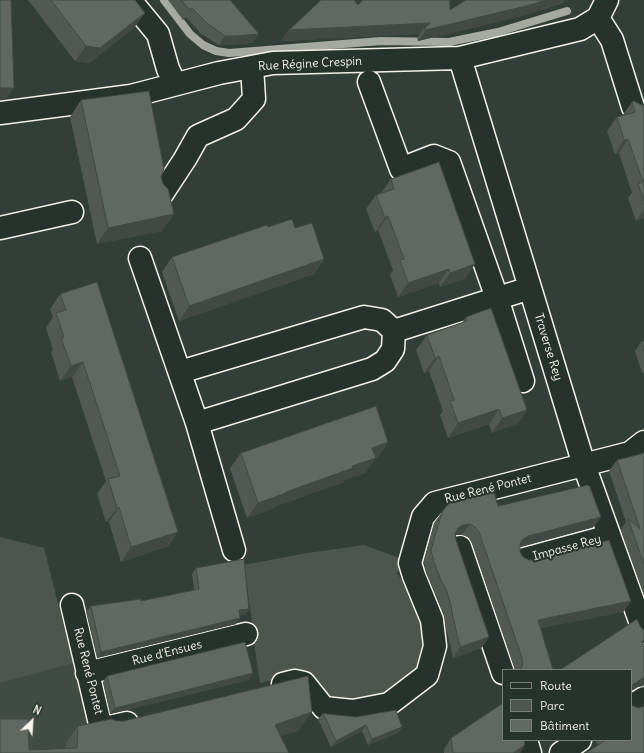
<!DOCTYPE html>
<html>
<head>
<meta charset="utf-8">
<style>
	body { margin:0 }
	#map { position:relative; width:644px; height:753px; overflow:hidden; background:#323e38; font-family:Delius,sans-serif }
	canvas { display:block }
	.legend { position:absolute; left:502px; top:669px; width:130px; height:72px; box-sizing:border-box; background:#26332d; border:1px solid #787f78; margin:0; padding:5px 7px; list-style:none; font-size:12px; color:#f4f1e8 }
	.legend li { display:flex; align-items:center; gap:8px; height:20px }
	.legend b { width:20px; border:1px solid #787f78 }
	.north { position:absolute; left:12px; top:701px; width:40px; height:40px; -webkit-text-stroke:3px #26332d; paint-order:stroke; rotate:25deg; font-size:11px; font-weight:700; line-height:16px; text-align:center; color:#f4f1e8 }
	.north::after { content:''; display:block; margin:auto; width:14px; height:18px; background:#f4f1e8; clip-path:polygon(50% 0,100% 100%,50% 72%,0 100%) }
</style>
</head>
<body>
<div id="map">
<canvas width="644" height="753"></canvas>
<ul class="legend">
<li><b style="height:5px;background:#26332d"></b>Route</li>
<li><b style="height:11px;background:#4c564f"></b>Parc</li>
<li><b style="height:11px;background:#5f6861"></b>Bâtiment</li>
</ul>
<div class="north">N</div>
</div>
<script>
const g = document.querySelector('canvas').getContext('2d');
g.lineJoin = 'round';
function fillPath(path, color) {
  g.fillStyle = color;
  g.fill(path, 'evenodd');
}
function toPath(rows) {
  const path = new Path2D();
  for (const r of rows) {
    path.moveTo(r[0], r[1]);
    for (let i = 2; i < r.length; i += 2) path.lineTo(r[i], r[i + 1]);
  }
  return path;
}
function stroke(path, color, width, dash) {
  g.strokeStyle = color;
  g.lineWidth = width;
  g.lineCap = dash ? 'butt' : 'round';
  g.setLineDash(dash || []);
  g.stroke(path);
}
function drawText(font, color, halo, rows, align = 'center') {
  g.font = font + ' Delius,sans-serif';
  g.lineWidth = 4;
  g.setLineDash([]);
  g.textBaseline = 'middle';
  g.strokeStyle = halo;
  g.fillStyle = color;
  for (const [text, x, y, turn = 0] of rows) {
    g.save();
    g.translate(x, y);
    g.rotate((+turn || 0) * Math.PI / 180);
    g.textAlign = isNaN(turn) ? turn : align;
    if (halo) g.strokeText(text, 0, 0);
    g.fillText(text, 0, 0);
    g.restore();
  }
}
const built = toPath([
	[0,537,44,548,91,738,256,729,268,753,0,753]
]);
const green = toPath([
	[0,537,44,548,73,663,0,683],
	[364,545,402,559,397,574,417,596,427,652,419,668,383,698,332,702,295,674,260,683,251,622,252,622,244,565,301,554]
]);
const stream = toPath([
	[164,0,190,34,203,45,216,51,229,53,381,41,449,42,498,32,567,11]
]);
const minor = toPath([
	[130,0,158,34,168,69,175,84],
	[598,18,612,40,633,107],
	[460,58,584,465,644,632],
	[369,82,401,169,434,156,449,162,497,298,523,381],
	[0,113,131,96,219,73,273,63,460,58,580,29,598,18,607,0],
	[162,194,185,159,198,136,236,119,254,99,252,67],
	[0,228,72,212],
	[140,258,197,423,234,550],
	[394,331,530,288],
	[180,372,364,317,382,320,394,331,393,349,385,361,372,369,197,423],
	[460,547,503,673],
	[524,559,609,536],
	[72,605,100,724,109,727,127,723],
	[87,673,246,634],
	[283,684,295,681,304,683,324,708,353,711,389,704,427,675,435,646,432,620,414,576,410,563,423,517,435,503,630,453,644,442],
	[631,706,644,698],
	[526,740,530,753],
	[561,753,580,740]
]);
const wall = toPath([
	[28,0,135,0,134,28,89,63,75,61],
	[168,0,230,0,259,34,252,43,229,45,219,45,201,34,186,17,183,20],
	[565,2,526,15,418,41,417,38,420,34,281,41,289,30,358,5,450,10],
	[81,100,161,177,163,184,174,214,162,231,97,244,70,117],
	[632,102,641,105,644,105,644,218,636,221,628,198,632,193,619,153,615,154,607,131,617,117,622,116],
	[391,179,466,278,440,287,439,283,398,297,390,275,393,270,378,230,375,232,366,209,376,195,381,193],
	[268,227,324,259,314,274,179,321,162,272,172,257],
	[60,294,178,532,168,546,121,562,109,522,106,522,97,494,106,481,72,377,60,381,51,352,53,350,46,328,53,317,50,309],
	[466,317,527,410,517,424,492,433,489,424,448,438,440,415,443,411,429,371,424,373,416,350,427,335,462,323],
	[644,341,644,373,642,373,635,351,641,342],
	[388,442,378,457,375,458,365,473,345,480,342,483,276,506,275,508,247,518,230,468,241,453],
	[644,452,644,595,621,530,626,522,609,471,617,460,641,454],
	[498,506,601,517,593,527,520,547,520,552,523,557,529,560,631,601,623,612,541,628,553,670,515,670,472,543,468,537,462,535,456,535,456,540,489,637,481,648,453,658,446,628,444,615,438,600,435,593,426,573,424,561,434,523,442,512],
	[196,568,249,609,245,615,240,615,236,624,97,658,86,612,91,606,141,601,194,590,192,574],
	[253,673,249,680,110,714,103,682,107,676],
	[323,713,327,714,402,727,398,733,368,745,362,731,331,747,318,719],
	[117,721,299,730,281,736,0,753,29,750,66,748,66,743,78,726],
	[451,738,525,745,520,753,444,753,444,749],
	[595,740,631,740,644,753,598,745]
]);
const shadedWall = toPath([
	[545,0,568,0,526,15,418,41,426,30,425,27,420,34,281,41,289,30],
	[145,13,134,28,89,63,75,61,86,46],
	[259,34,252,43,229,45,219,45,225,36],
	[0,88,14,88,6,99,0,100],
	[628,139,619,153,615,154,624,140],
	[644,209,644,218,636,221],
	[174,214,162,231,97,244,108,228],
	[388,216,378,230,375,232,385,218],
	[324,259,314,274,179,321,189,306],
	[475,264,466,278,440,287,450,273],
	[449,269,439,283,398,297,408,283],
	[439,356,429,371,424,373,435,358],
	[83,362,72,377,60,381,71,366],
	[499,409,489,424,448,438,458,423],
	[527,410,517,424,492,433,502,418],
	[388,442,378,457,362,463,372,448],
	[376,458,365,473,345,480,342,483,276,506,275,508,247,518,258,503,352,466],
	[119,507,109,522,106,522,117,508],
	[601,517,593,527,520,547,515,550,522,540,528,536],
	[470,524,462,535,456,535,451,539,458,528,463,525],
	[178,532,168,546,121,562,131,547],
	[631,601,623,612,531,630,538,620],
	[249,609,245,615,234,616,239,610],
	[240,618,236,624,97,658,101,652],
	[489,637,481,648,453,658,460,647],
	[253,673,249,680,110,714,115,708],
	[644,677,644,686,638,687,631,691,631,686],
	[312,712,299,730,263,742,275,725],
	[366,725,362,731,331,747,336,741],
	[402,727,398,733,368,745,372,739],
	[525,745,520,753,513,753]
]);
const building = toPath([
	[0,0,11,0,14,88,0,88,0,0],
	[51,0,135,0,145,13,100,48,86,46,51,0],
	[181,0,230,0,259,34,235,36,225,36,208,24,192,8,190,10,181,0],
	[321,0,354,0,358,5,363,0,450,0,450,10,466,0,545,0,534,4,426,30,425,27,431,23,289,30,321,0],
	[149,91,164,169,161,177,163,184,168,189,174,214,108,228,81,100,149,91],
	[634,101,641,105,644,105,644,201,638,184,643,182,628,139,624,140,617,117,635,112,632,102,634,101],
	[439,162,475,264,450,273,449,269,408,283,400,260,404,259,388,216,385,218,376,195,394,189,391,179,439,162],
	[292,219,295,228,312,223,324,259,189,306,172,257,267,225,268,227,292,219],
	[97,282,178,532,131,547,119,507,117,508,108,479,120,476,83,362,71,366,61,338,64,337,56,313,66,310,60,294,97,282],
	[491,308,527,410,502,418,499,409,458,423,450,401,454,400,439,356,435,358,427,335,467,321,466,317,491,308],
	[644,341,644,351,641,342,644,341],
	[376,406,388,442,372,448,376,458,352,466,353,468,286,492,286,493,258,503,241,453,376,406],
	[644,452,644,564,628,519,640,529,617,460,641,454,644,452],
	[588,485,590,487,601,517,528,536,522,540,520,545,520,552,523,557,529,560,534,560,609,540,631,601,538,620,553,670,522,670,521,668,523,664,522,658,479,532,475,527,470,524,463,525,458,528,455,534,456,540,489,637,460,647,453,617,451,605,446,589,442,583,434,562,431,550,442,512,449,503,494,492,498,506,588,485],
	[244,559,249,609,239,610,240,618,101,652,91,606,141,599,141,601,199,589,196,568,244,559],
	[637,619,640,626,644,631,644,641,642,641,644,647,644,677,631,686,631,670,560,670,637,619],
	[245,642,253,673,115,708,107,676,245,642],
	[308,676,312,712,275,725,289,753,0,753,0,719,28,719,29,750,77,748,78,726,111,719,117,721,124,721,308,676],
	[503,703,503,740,524,740,525,745,513,753,453,753,451,738,503,703],
	[631,705,633,706,639,708,644,706,644,753,586,753,606,740,631,740,631,705],
	[396,710,402,727,372,739,366,725,336,741,323,713,327,714,356,717,396,710]
]);
const streetNames = [
	["Rue Régine Crespin",310,64,-3],
	["Traverse Rey",548,347,73],
	["Rue René Pontet",488,489,-14],
	["Impasse Rey",567,548,-15],
	["Rue d'Ensues",167,653,-14],
	["Rue René Pontet",88,671,76]
];
fillPath(built, '#404b44');
fillPath(green, '#4c564f');
stroke(stream, '#a6a9a1', 8);
stroke(minor, '#f4f1e8', 25);
stroke(minor, '#26332d', 22);
fillPath(wall, '#525953');
fillPath(shadedWall, '#424944');
fillPath(building, '#5f6861');
stroke(building, '#424944', 1);
drawText('12px', '#f4f1e8', '#26332d', streetNames);
</script>
</body>
</html>
